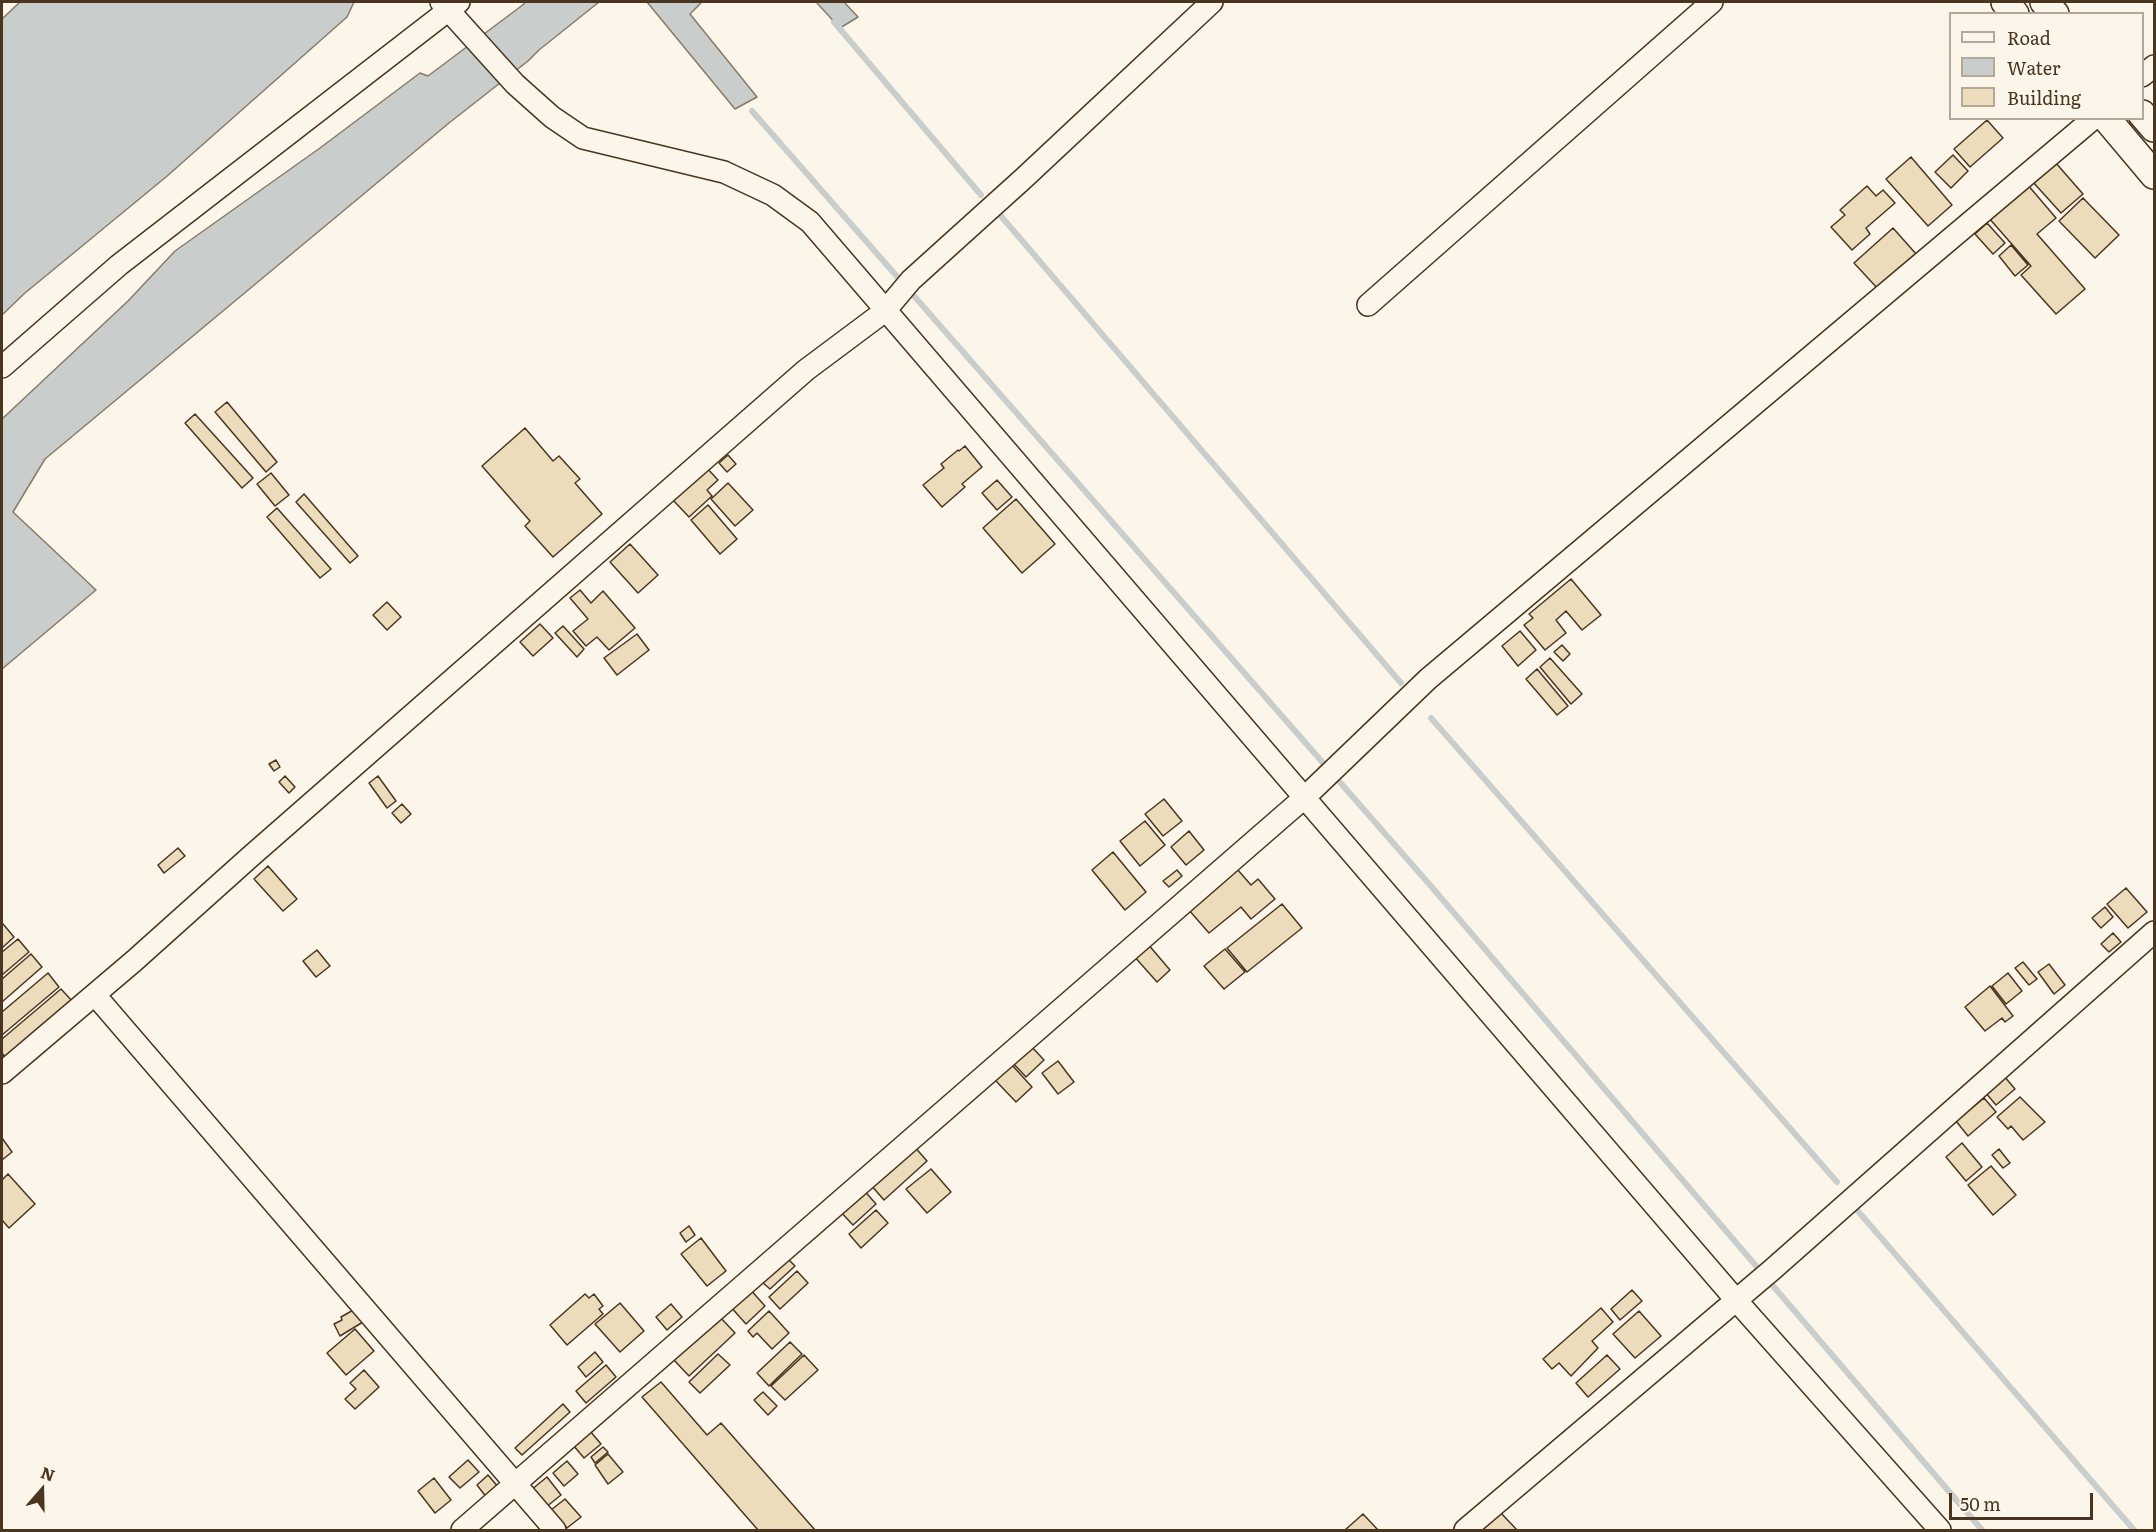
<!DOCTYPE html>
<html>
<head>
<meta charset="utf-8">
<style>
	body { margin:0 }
	#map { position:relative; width:2156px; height:1532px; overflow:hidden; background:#fbf6e9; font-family:Literata,serif }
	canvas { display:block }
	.frame { position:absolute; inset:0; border:3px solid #4a3520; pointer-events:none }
	.legend { position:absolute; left:1949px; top:12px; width:195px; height:108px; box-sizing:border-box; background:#fbf6e9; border:2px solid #b4a999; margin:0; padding:8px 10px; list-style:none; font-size:18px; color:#4a3520 }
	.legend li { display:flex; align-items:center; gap:12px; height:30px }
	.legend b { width:30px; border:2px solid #b4a999 }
	.north { position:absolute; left:12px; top:1460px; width:60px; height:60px; -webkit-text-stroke:4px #fbf6e9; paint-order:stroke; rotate:20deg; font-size:16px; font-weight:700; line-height:24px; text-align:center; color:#4a3520 }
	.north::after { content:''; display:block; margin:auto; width:21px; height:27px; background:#4a3520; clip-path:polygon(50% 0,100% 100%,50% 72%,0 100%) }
	.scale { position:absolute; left:1949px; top:1493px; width:144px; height:27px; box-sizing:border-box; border:3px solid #4a3520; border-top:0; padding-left:8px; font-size:18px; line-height:21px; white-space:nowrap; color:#4a3520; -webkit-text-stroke:4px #fbf6e9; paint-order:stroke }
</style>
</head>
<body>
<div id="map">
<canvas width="2156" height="1532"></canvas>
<div class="frame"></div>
<ul class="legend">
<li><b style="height:8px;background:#fbf6e9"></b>Road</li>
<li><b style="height:16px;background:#c9cecd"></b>Water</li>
<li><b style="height:16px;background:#ecdcbc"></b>Building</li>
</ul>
<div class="north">N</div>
<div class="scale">50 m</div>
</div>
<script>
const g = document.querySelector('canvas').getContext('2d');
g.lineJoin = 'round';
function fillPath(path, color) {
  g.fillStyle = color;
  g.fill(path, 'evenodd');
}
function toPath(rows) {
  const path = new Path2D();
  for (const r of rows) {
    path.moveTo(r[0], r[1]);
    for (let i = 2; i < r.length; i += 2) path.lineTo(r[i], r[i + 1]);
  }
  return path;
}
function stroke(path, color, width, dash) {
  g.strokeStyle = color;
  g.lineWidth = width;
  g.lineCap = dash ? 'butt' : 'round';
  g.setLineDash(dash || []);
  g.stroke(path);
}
const water = toPath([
	[20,2,354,2,347,17,166,177,25,293,2,315,2,19,20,2],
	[524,2,599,2,539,50,528,61,449,123,45,459,13,512,96,590,2,669,2,419,128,301,175,251,320,148,420,73,428,76,524,4,524,2],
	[647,2,702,2,690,14,757,97,735,109,647,2],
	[816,2,844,2,858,17,840,28,816,2]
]);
const stream = toPath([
	[834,22,981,195],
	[752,111,1430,885,1982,1530],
	[1000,215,1401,683],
	[1431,718,1837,1182],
	[1857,1210,2134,1530]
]);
const building = toPath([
	[1987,120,2003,138,1970,167,1954,149,1987,120],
	[1953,155,1968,171,1951,188,1935,172,1953,155],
	[1911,157,1952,205,1928,226,1886,179,1911,157],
	[2055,162,2083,194,2061,213,2032,181,2055,162],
	[2027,184,2056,218,2037,234,2085,289,2056,314,2021,275,2031,266,1988,217,2027,184],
	[1867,186,1876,196,1883,190,1895,203,1866,228,1870,234,1852,250,1831,227,1845,215,1840,210,1867,186],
	[2083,198,2119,235,2095,258,2059,221,2083,198],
	[1987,223,2005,243,1993,254,1975,234,1987,223],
	[1893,228,1917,255,1879,290,1854,263,1893,228],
	[2011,245,2028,265,2015,276,1999,256,2011,245],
	[227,402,277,462,266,472,215,412,227,402],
	[195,414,253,478,242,488,185,423,195,414],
	[525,428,553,461,559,456,580,479,575,483,602,514,553,557,525,526,530,521,482,466,525,428],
	[965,446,982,467,962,484,965,487,942,507,923,485,944,468,941,464,958,450,959,451,965,446],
	[728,455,736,464,727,472,719,463,728,455],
	[706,467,718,480,707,490,712,496,689,517,672,499,706,467],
	[271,473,289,495,275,506,257,484,271,473],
	[997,480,1012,497,997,510,982,493,997,480],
	[728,483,753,510,735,526,711,499,728,483],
	[304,494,358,556,350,563,296,502,304,494],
	[1016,499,1055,544,1022,573,983,528,1016,499],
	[708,505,737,539,720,554,691,520,708,505],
	[277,508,331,569,320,578,267,517,277,508],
	[630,544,658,575,638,593,610,562,630,544],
	[1571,579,1601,615,1582,630,1566,611,1556,620,1566,633,1545,650,1524,625,1533,618,1529,614,1571,579],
	[580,590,591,603,603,591,635,628,609,650,597,637,586,646,573,631,588,619,570,598,580,590],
	[387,602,401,617,387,630,373,615,387,602],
	[540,624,553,638,533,656,520,642,540,624],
	[563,626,584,649,577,657,555,633,563,626],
	[1520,631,1536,650,1518,666,1502,646,1520,631],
	[637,634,649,650,617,675,604,658,637,634],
	[1562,645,1570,654,1563,661,1554,652,1562,645],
	[1550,658,1582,694,1571,704,1540,667,1550,658],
	[1537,669,1568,706,1557,715,1526,679,1537,669],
	[276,760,280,767,274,771,269,764,276,760],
	[285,776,295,787,289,793,279,782,285,776],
	[378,776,396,801,387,808,369,783,378,776],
	[1164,799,1182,821,1163,836,1145,814,1164,799],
	[402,804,411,814,401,823,392,813,402,804],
	[1145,821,1165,845,1140,866,1120,841,1145,821],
	[1189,831,1204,850,1186,865,1171,847,1189,831],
	[178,848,185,856,164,873,158,865,178,848],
	[1113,852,1146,892,1125,910,1092,870,1113,852],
	[268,866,297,899,283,911,254,879,268,866],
	[1237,869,1251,885,1258,879,1275,899,1251,919,1241,907,1209,933,1188,909,1237,869],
	[1177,870,1182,876,1169,887,1163,881,1177,870],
	[2126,888,2147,912,2128,928,2107,904,2126,888],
	[1282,904,1302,928,1247,972,1227,948,1282,904],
	[2105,907,2113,917,2101,928,2092,918,2105,907],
	[3,924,14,937,2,948,2,925,3,924],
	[2113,933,2121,942,2109,952,2101,944,2113,933],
	[18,939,29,952,2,975,2,952,18,939],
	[1147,943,1170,970,1157,982,1133,955,1147,943],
	[1225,949,1245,972,1224,989,1204,966,1225,949],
	[317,950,330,966,316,977,303,961,317,950],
	[31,954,42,967,2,1002,2,979,31,954],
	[2023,962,2037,979,2029,985,2015,968,2023,962],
	[2049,964,2065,985,2054,994,2038,972,2049,964],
	[48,973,59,987,2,1035,2,1012,48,973],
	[2008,973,2022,991,2006,1004,1992,986,2008,973],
	[1990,986,2013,1016,2005,1022,2002,1018,1985,1031,1965,1007,1990,986],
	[61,989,73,1002,6,1058,2,1053,2,1039,61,989],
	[1029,1044,1044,1060,1026,1077,1011,1061,1029,1044],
	[1058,1061,1074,1082,1058,1094,1042,1073,1058,1061],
	[1012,1065,1032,1087,1016,1102,995,1080,1012,1065],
	[2004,1076,2015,1089,1996,1105,1985,1092,2004,1076],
	[2020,1097,2045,1122,2023,1140,2011,1126,2008,1129,1997,1117,2020,1097],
	[1984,1098,1996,1112,1968,1136,1956,1121,1984,1098],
	[2,1138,12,1152,2,1160,2,1138],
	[1962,1143,1982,1167,1966,1181,1946,1157,1962,1143],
	[913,1145,927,1161,884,1200,870,1184,913,1145],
	[1999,1149,2010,1163,2003,1168,1992,1155,1999,1149],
	[1991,1166,2016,1195,1993,1215,1968,1185,1991,1166],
	[931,1169,951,1192,927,1213,906,1189,931,1169],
	[8,1174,35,1204,9,1228,2,1220,2,1180,8,1174],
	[862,1188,876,1204,853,1225,838,1209,862,1188],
	[876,1210,888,1223,861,1248,849,1234,876,1210],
	[689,1226,695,1235,686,1242,680,1233,689,1226],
	[701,1238,726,1271,707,1286,681,1254,701,1238],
	[786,1257,795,1266,770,1289,761,1281,786,1257],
	[797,1271,808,1283,780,1309,769,1297,797,1271],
	[748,1287,765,1306,746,1324,729,1305,748,1287],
	[1632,1290,1642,1301,1620,1320,1611,1309,1632,1290],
	[585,1294,589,1298,594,1294,603,1306,599,1309,603,1314,567,1345,550,1325,585,1294],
	[620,1303,644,1331,620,1352,595,1324,620,1303],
	[671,1304,682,1317,667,1330,656,1317,671,1304],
	[1601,1308,1613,1322,1592,1341,1598,1348,1571,1376,1559,1363,1552,1369,1543,1359,1601,1308],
	[355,1309,363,1322,340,1336,334,1324,342,1320,341,1317,355,1309],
	[769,1311,789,1333,772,1349,757,1333,753,1337,748,1331,769,1311],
	[1639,1311,1661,1336,1635,1358,1613,1334,1639,1311],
	[719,1316,735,1333,689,1376,673,1359,719,1316],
	[355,1329,374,1351,346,1375,327,1353,355,1329],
	[790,1342,802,1354,769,1386,757,1373,790,1342],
	[595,1352,603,1362,586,1377,578,1367,595,1352],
	[718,1354,730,1365,700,1393,689,1382,718,1354],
	[804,1355,818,1370,785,1400,771,1386,804,1355],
	[1607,1355,1620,1369,1588,1397,1576,1383,1607,1355],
	[606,1365,616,1377,586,1403,576,1391,606,1365],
	[364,1370,379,1387,355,1409,345,1399,356,1389,350,1383,364,1370],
	[661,1382,707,1435,721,1423,815,1530,758,1530,642,1397,661,1382],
	[763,1392,777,1406,768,1415,754,1400,763,1392],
	[563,1404,570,1412,522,1455,515,1448,563,1404],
	[590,1431,601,1444,584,1458,573,1445,590,1431],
	[603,1447,608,1452,595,1463,591,1457,603,1447],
	[608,1454,623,1472,608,1484,595,1465,608,1454],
	[468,1460,479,1472,460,1488,449,1477,468,1460],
	[567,1461,578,1474,564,1486,553,1473,567,1461],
	[488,1475,499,1488,487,1498,477,1485,488,1475],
	[547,1477,561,1495,546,1507,531,1490,547,1477],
	[434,1478,451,1500,435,1513,418,1491,434,1478],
	[565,1499,581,1517,567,1528,551,1510,565,1499],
	[1500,1512,1517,1530,1480,1530,1500,1512],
	[1363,1514,1378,1530,1345,1530,1363,1514]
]);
const minor = toPath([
	[441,2,515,84,552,117,583,138,724,172,773,195,810,222,1736,1300,1940,1530],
	[2142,76,2154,66],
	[1368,305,1712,2],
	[2,367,119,265,459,2],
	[95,995,555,1530],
	[2,1073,134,961,250,857,806,370,885,311,911,280,1024,178,1212,2],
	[462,1530,1304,798,1428,679,2094,118],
	[1465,1530,1773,1269,2154,932]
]);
const major = toPath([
	[2005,2,2015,14],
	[2044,2,2055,14],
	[2142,114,2154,128],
	[2106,118,2154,175]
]);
fillPath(water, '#c9cecd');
stroke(water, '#887966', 1.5);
stroke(stream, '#c9cecd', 6);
fillPath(building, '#ecdcbc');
stroke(building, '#4a3520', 1.5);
stroke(minor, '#4a3520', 24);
stroke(major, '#4a3520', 30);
stroke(minor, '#fbf6e9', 21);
stroke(major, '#fbf6e9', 27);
</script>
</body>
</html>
